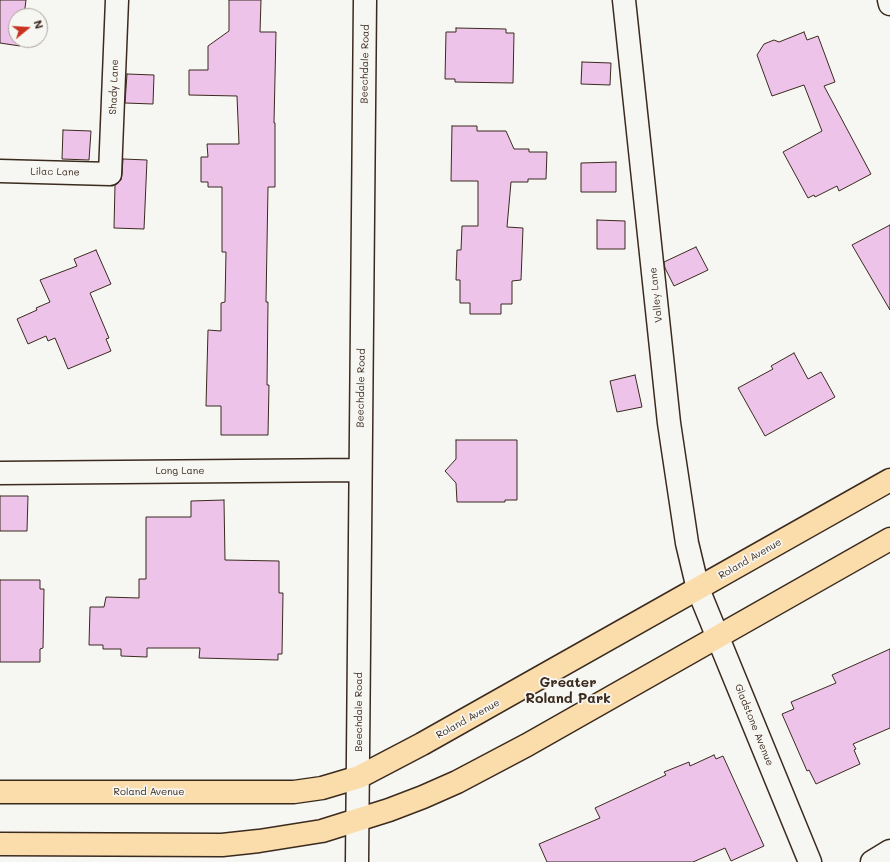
<!DOCTYPE html>
<html>
<head>
<meta charset="utf-8">
<style>
	body { margin:0 }
	#map { position:relative; width:890px; height:862px; overflow:hidden; background:#f6f6f2; font-family:Mali,sans-serif }
	canvas { display:block }
	.north { position:absolute; left:8px; top:8px; width:40px; height:40px; box-sizing:border-box; background:#f6f6f2; border:1px solid #aba49d; border-radius:50%; rotate:72deg; font-size:11px; font-weight:700; line-height:16px; text-align:center; color:#3b2a1e }
	.north::after { content:''; display:block; margin:auto; width:14px; height:18px; background:#c8321e; clip-path:polygon(50% 0,100% 100%,50% 72%,0 100%) }
</style>
</head>
<body>
<div id="map">
<canvas width="890" height="862"></canvas>
<div class="north">N</div>
</div>
<script>
const g = document.querySelector('canvas').getContext('2d');
g.lineJoin = 'round';
function fillPath(path, color) {
  g.fillStyle = color;
  g.fill(path, 'evenodd');
}
function toPath(rows) {
  const path = new Path2D();
  for (const r of rows) {
    path.moveTo(r[0], r[1]);
    for (let i = 2; i < r.length; i += 2) path.lineTo(r[i], r[i + 1]);
  }
  return path;
}
function stroke(path, color, width, dash) {
  g.strokeStyle = color;
  g.lineWidth = width;
  g.lineCap = dash ? 'butt' : 'round';
  g.setLineDash(dash || []);
  g.stroke(path);
}
function drawText(font, color, halo, rows, align = 'center') {
  g.font = font + ' Mali,sans-serif';
  g.lineWidth = 3.5;
  g.setLineDash([]);
  g.textBaseline = 'middle';
  g.strokeStyle = halo;
  g.fillStyle = color;
  for (const [text, x, y, turn = 0] of rows) {
    g.save();
    g.translate(x, y);
    g.rotate((+turn || 0) * Math.PI / 180);
    g.textAlign = isNaN(turn) ? turn : align;
    if (halo) g.strokeText(text, 0, 0);
    g.fillText(text, 0, 0);
    g.restore();
  }
}
const building = toPath([
	[0,0,26,0,24,16,16,16,16,40,21,40,20,46,0,43,0,0],
	[229,0,261,0,260,32,276,32,274,123,275,123,275,187,268,187,266,302,268,302,267,385,269,385,268,435,221,435,221,406,206,406,208,330,221,331,221,303,225,302,226,252,222,252,222,187,208,187,208,182,201,182,201,157,208,157,207,144,239,144,237,96,189,95,189,70,208,70,208,46,229,31,229,0],
	[456,28,506,29,506,33,514,33,513,83,455,82,455,79,445,79,446,32,456,32,456,28],
	[804,32,807,40,818,36,835,82,824,86,871,174,839,191,837,186,815,197,814,195,808,198,783,152,822,131,804,85,772,96,757,55,764,44,774,40,779,42,804,32],
	[582,62,611,63,610,85,581,84,582,62],
	[127,74,154,75,153,104,125,103,127,74],
	[452,126,477,126,477,131,506,131,514,149,529,149,529,152,547,152,546,179,528,179,528,182,511,182,507,227,523,228,521,280,512,281,512,304,501,304,501,314,470,314,470,303,460,303,460,280,456,280,457,250,461,250,462,226,478,226,478,181,451,181,452,126],
	[63,130,91,131,89,160,62,159,63,130],
	[123,159,147,160,144,229,114,228,115,185,121,180,122,174,123,159],
	[616,162,616,192,581,192,581,163,616,162],
	[597,220,625,221,625,249,597,249,597,220],
	[890,225,890,310,852,245,890,225],
	[696,247,708,270,674,286,665,268,664,262,696,247],
	[96,250,111,284,90,293,109,338,106,339,111,351,68,369,55,338,48,341,46,336,28,344,17,319,37,310,36,308,50,302,40,280,77,266,74,259,96,250],
	[794,353,808,379,821,372,835,397,765,436,738,388,773,369,771,366,794,353],
	[635,375,642,407,617,412,610,381,635,375],
	[456,440,517,440,517,500,505,500,505,502,457,502,456,483,445,471,456,459,456,440],
	[0,496,28,496,27,531,0,531,0,496],
	[224,500,225,560,279,561,279,593,283,593,282,654,278,654,278,660,199,658,200,648,147,648,147,657,121,656,121,649,103,649,103,645,89,645,90,607,104,607,106,597,139,598,139,579,146,579,146,517,191,517,191,501,224,500],
	[0,580,40,580,40,589,44,589,43,648,40,649,40,662,0,662,0,580],
	[890,649,890,728,853,744,856,749,854,750,860,764,816,784,809,770,807,771,782,714,794,709,791,702,836,683,832,675,890,649],
	[714,755,716,759,723,756,764,846,731,861,725,848,693,862,547,862,539,844,600,818,595,808,666,775,664,772,689,762,690,766,714,755]
]);
const minor = toPath([
	[624,0,669,423,687,543,698,589,810,862],
	[889,0,890,4],
	[0,171,110,174,117,0],
	[0,473,360,470],
	[357,862,365,0],
	[872,862,890,851]
]);
const major = toPath([
	[0,792,294,792,322,788,359,777,422,744,890,480],
	[0,844,222,845,259,841,322,831,389,810,423,797,457,782,527,745,890,539]
]);
const streetNames = [
	["Beechdale Road",365,64,-89],
	["Shady Lane",114,87,-88],
	["Lilac Lane",55,172,1],
	["Valley Lane",656,295,-96],
	["Beechdale Road",361,388,-89],
	["Long Lane",180,471],
	["Roland Avenue",750,559,-30],
	["Beechdale Road",359,712,-90],
	["Roland Avenue",468,719,-29],
	["Gladstone Avenue",754,725,68],
	["Roland Avenue",149,792]
];
const districtNames = [
	["Greater",568,683],
	["Roland Park",568,699]
];
fillPath(building, '#edc3e9');
stroke(building, '#3b2a1e', 1);
stroke(minor, '#3b2a1e', 25);
stroke(major, '#3b2a1e', 25);
stroke(minor, '#f6f6f2', 22);
stroke(major, '#fbddab', 22);
drawText('10px', '#3b2a1e', '#f6f6f2', streetNames);
drawText('bold 14px', '#3b2a1e', '#f6f6f2', districtNames);
</script>
</body>
</html>
